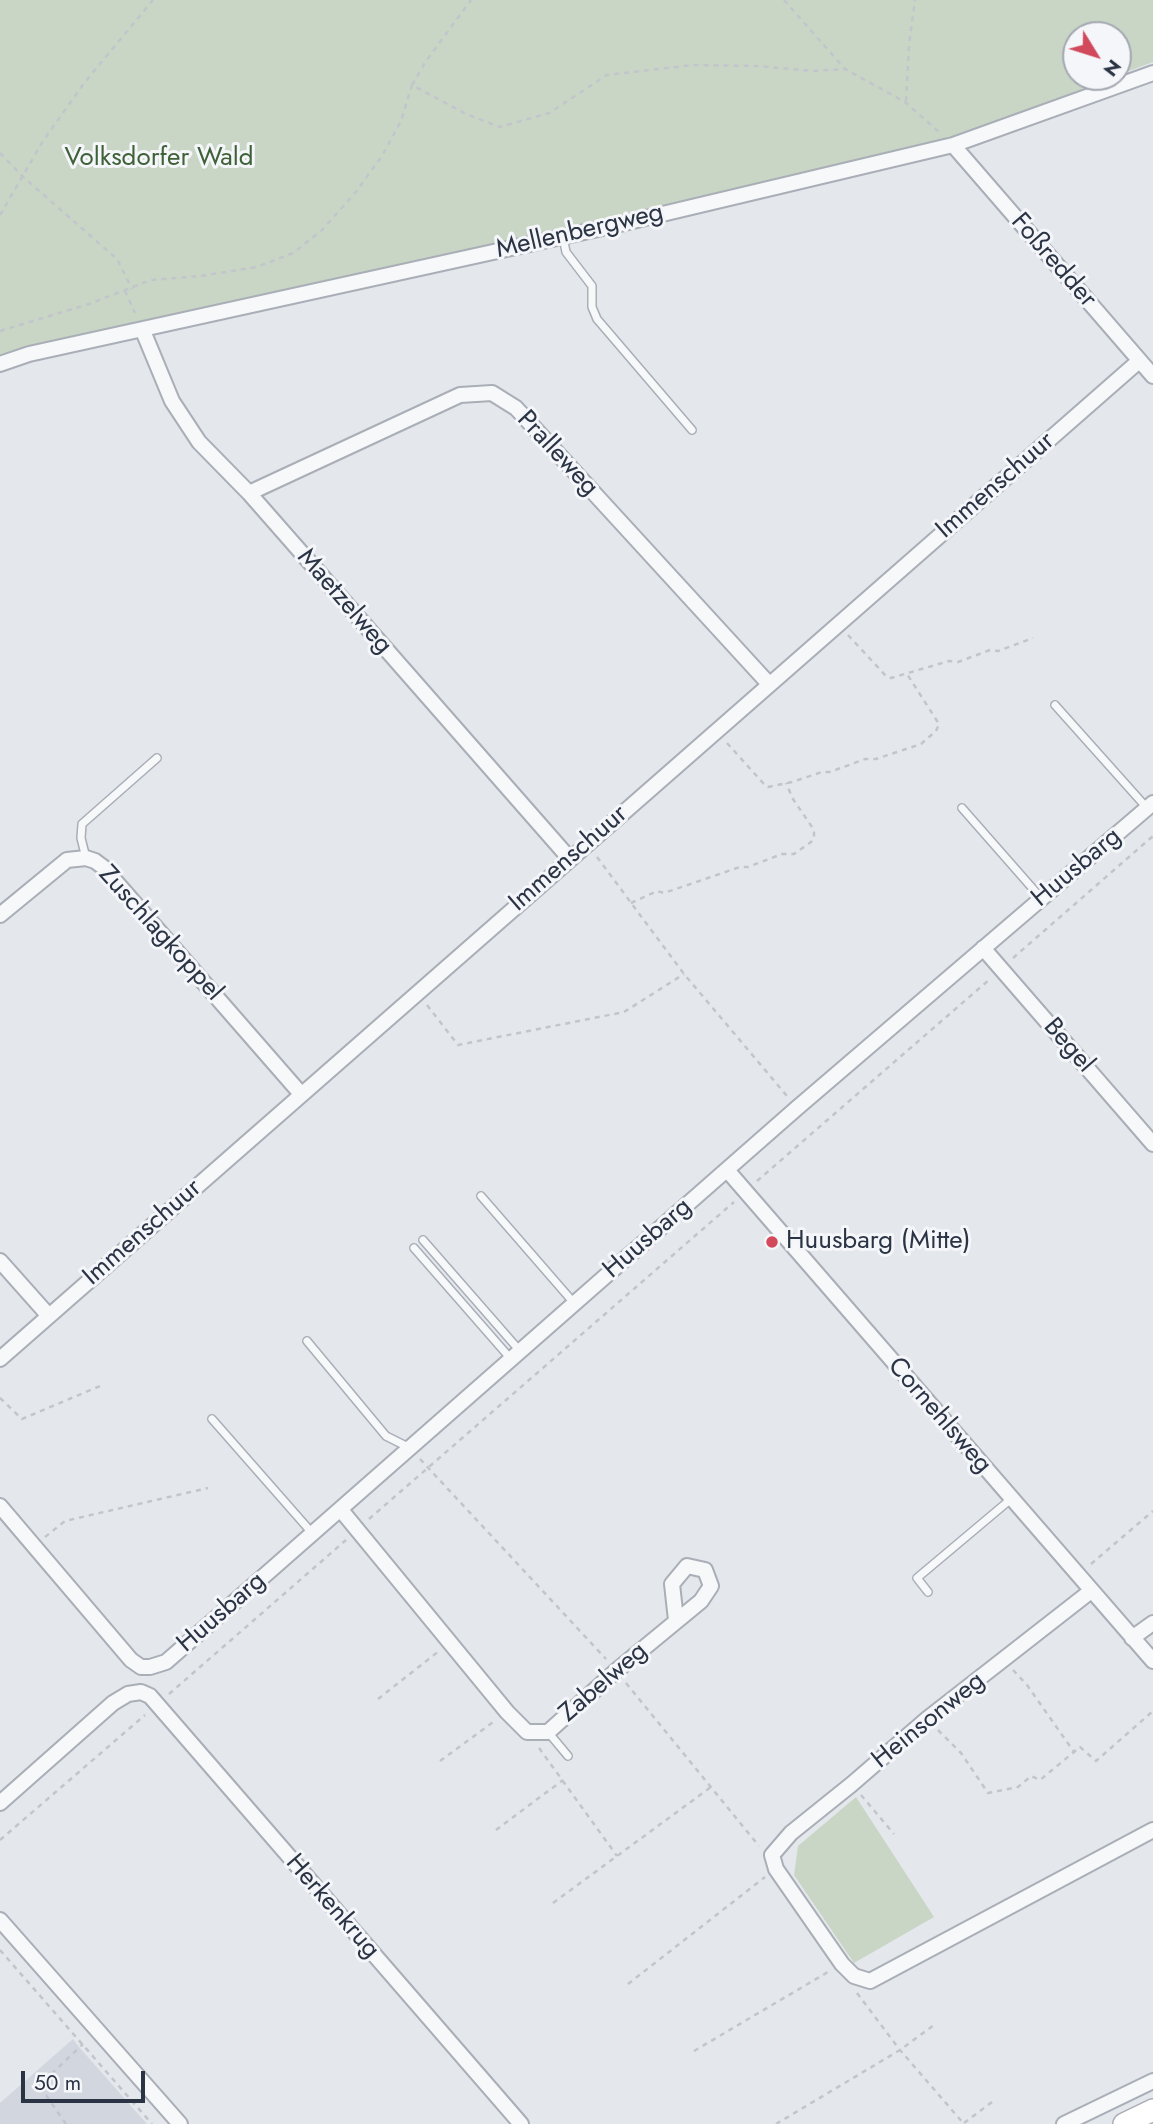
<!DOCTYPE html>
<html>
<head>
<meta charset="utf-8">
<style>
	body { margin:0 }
	#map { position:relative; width:1153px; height:2124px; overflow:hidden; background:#e4e7ec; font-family:Jost,sans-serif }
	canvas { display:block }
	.north { position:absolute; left:1062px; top:21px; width:70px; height:70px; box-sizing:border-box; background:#f4f6f9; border:2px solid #a4a8b1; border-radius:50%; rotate:128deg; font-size:19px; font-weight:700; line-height:28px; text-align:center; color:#2b3445 }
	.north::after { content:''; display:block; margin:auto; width:24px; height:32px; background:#d1495b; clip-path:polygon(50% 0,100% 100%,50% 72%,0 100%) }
	.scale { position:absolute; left:21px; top:2071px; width:124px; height:32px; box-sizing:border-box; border:4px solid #2b3445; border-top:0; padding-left:9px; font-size:21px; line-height:24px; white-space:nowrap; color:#2b3445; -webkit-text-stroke:5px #f4f6f9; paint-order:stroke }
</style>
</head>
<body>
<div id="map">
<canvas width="1153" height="2124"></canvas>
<div class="north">N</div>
<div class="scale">50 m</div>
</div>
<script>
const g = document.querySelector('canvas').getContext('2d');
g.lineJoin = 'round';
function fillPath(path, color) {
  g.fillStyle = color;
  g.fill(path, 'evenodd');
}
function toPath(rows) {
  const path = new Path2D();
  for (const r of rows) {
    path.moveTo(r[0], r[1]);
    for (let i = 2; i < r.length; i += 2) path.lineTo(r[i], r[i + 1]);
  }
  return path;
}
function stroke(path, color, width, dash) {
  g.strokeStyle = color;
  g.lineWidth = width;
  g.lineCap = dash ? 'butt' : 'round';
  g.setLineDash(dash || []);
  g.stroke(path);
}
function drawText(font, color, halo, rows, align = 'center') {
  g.font = font + ' Jost,sans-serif';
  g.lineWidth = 6;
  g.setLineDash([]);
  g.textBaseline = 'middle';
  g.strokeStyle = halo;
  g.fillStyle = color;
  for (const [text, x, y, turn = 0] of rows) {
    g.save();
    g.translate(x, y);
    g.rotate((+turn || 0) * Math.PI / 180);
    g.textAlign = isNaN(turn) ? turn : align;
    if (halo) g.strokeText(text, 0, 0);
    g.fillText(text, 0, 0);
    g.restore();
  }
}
const built = toPath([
	[73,2039,79,2047,147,2124,0,2124,0,2103]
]);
const green = toPath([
	[0,0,1153,0,1153,62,1118,75,1118,35,1076,35,1076,77,1114,77,943,141,0,356],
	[856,1797,934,1917,854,1963,794,1875,798,1846]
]);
const path = toPath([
	[784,0,845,69,905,102,939,132],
	[412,85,426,61,471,0],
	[906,101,909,45,915,0],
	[0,153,22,176,117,259,132,289],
	[0,215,43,141,85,82,153,0],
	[125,291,135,313],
	[0,331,89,304,151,280,201,276,257,267,293,253,322,230,355,193,382,156,401,121,412,85,466,114,500,127,549,113,607,75,693,65,757,66,813,71,845,69],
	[848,635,886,676,891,678,949,661,958,662,990,650,998,651,1033,638],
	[727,743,763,783,768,787,792,782,822,772,830,772,865,759,876,759,921,744,936,731,939,724,907,674],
	[597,857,684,974,787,1096],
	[631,903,657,891,664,893,740,867,748,867,782,854,794,854,811,842,814,838,814,830,793,799,786,783],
	[1013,958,1153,836],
	[427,1005,458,1045,624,1012,684,974],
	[757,1181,990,979],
	[0,1398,22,1419,100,1386],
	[420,1459,606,1659],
	[369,1519,734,1202],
	[45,1537,65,1521,208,1488],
	[1091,1564,1153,1511],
	[1013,1670,1027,1685,1074,1752,1080,1747,1096,1761,1153,1711],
	[626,1683,759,1846],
	[169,1694,346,1540],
	[378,1699,439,1651],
	[938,1730,961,1753,988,1793,1018,1787,1031,1776,1040,1780,1074,1752],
	[539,1748,617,1856],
	[440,1761,496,1720],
	[861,1795,894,1834],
	[496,1830,563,1780],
	[0,1840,145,1715],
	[553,1903,711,1787],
	[0,1950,152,2124],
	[628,1984,765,1877],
	[857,1993,900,2050,964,2124],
	[694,2051,828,1972],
	[964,2123,992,2102],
	[66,2124,43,2091,46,2079,83,2044],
	[776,2124,900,2050,934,2025]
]);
const service = toPath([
	[563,237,566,252,592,286,592,307,597,319,692,430],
	[1055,705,1147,808],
	[962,808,1041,898],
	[86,858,81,838,82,824,157,758],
	[481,1196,574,1303],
	[423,1240,520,1351],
	[414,1248,511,1359],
	[307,1341,386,1436,410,1448],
	[212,1419,313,1534],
	[928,1592,917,1578,1011,1499],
	[548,1732,568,1756]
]);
const minor = toPath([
	[953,145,1153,376],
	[143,331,172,401,199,442,249,493,570,859],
	[0,364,29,354,616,225,953,145,1153,73],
	[249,493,460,395,492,393,516,408,769,684],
	[0,915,67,860,86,858,95,861,103,867,301,1094],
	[983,948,1153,1144],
	[727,1170,1153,1661],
	[0,1261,49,1316],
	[0,1359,1139,361],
	[0,1506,131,1660,141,1667,150,1667,166,1662,797,1108,1153,803],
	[341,1510,507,1712,527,1732,548,1732,616,1671,701,1601,711,1586,705,1570,687,1566,672,1584,676,1620],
	[1091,1591,927,1719,852,1784,791,1833,772,1855,776,1869,842,1964,854,1976,870,1981,1153,1830],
	[1132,1638,1153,1623],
	[0,1803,113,1703,128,1694,141,1692,150,1696,521,2124],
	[0,1920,180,2124],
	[1064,2124,1153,2081]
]);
const secondary = toPath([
	[1124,2124,1153,2110]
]);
const markers = [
	[772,1242,7,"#d1495b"]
];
const parkNames = [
	["Volksdorfer Wald",159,159]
];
const streetNames = [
	["Mellenbergweg",580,232,-13],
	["Foßredder",1053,261,49],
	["Pralleweg",557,454,47],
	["Immenschuur",996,486,-41],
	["Maetzelweg",344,602,49],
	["Immenschuur",569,859,-41],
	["Huusbarg",1077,868,-40],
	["Zuschlagkoppel",160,934,48],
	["Begel",1068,1046,49],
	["Immenschuur",143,1233,-41],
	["Huusbarg",648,1239,-41],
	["Cornehlsweg",939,1416,49],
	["Huusbarg",222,1613,-41],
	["Zabelweg",604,1683,-41],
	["Heinsonweg",929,1721,-39],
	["Herkenkrug",332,1907,49]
];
const poiNames = [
	["Huusbarg (Mitte)",786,1242]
];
fillPath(built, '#d2d6de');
fillPath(green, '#c9d6c5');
stroke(service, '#a9aeb7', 10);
stroke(minor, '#a9aeb7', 18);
stroke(secondary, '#a9aeb7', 24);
stroke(path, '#c2c5cb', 2.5, [5, 5]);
stroke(service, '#f7f8fa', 7);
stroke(minor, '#f7f8fa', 14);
stroke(secondary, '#fff', 21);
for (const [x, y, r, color] of markers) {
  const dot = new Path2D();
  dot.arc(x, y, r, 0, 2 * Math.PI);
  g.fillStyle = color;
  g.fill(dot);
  stroke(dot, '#f4f6f9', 2.5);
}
drawText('26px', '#3f6138', '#f4f6f9', parkNames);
drawText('26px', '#2b3445', '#f4f6f9', streetNames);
drawText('26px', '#2b3445', '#f4f6f9', poiNames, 'left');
</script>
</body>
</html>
